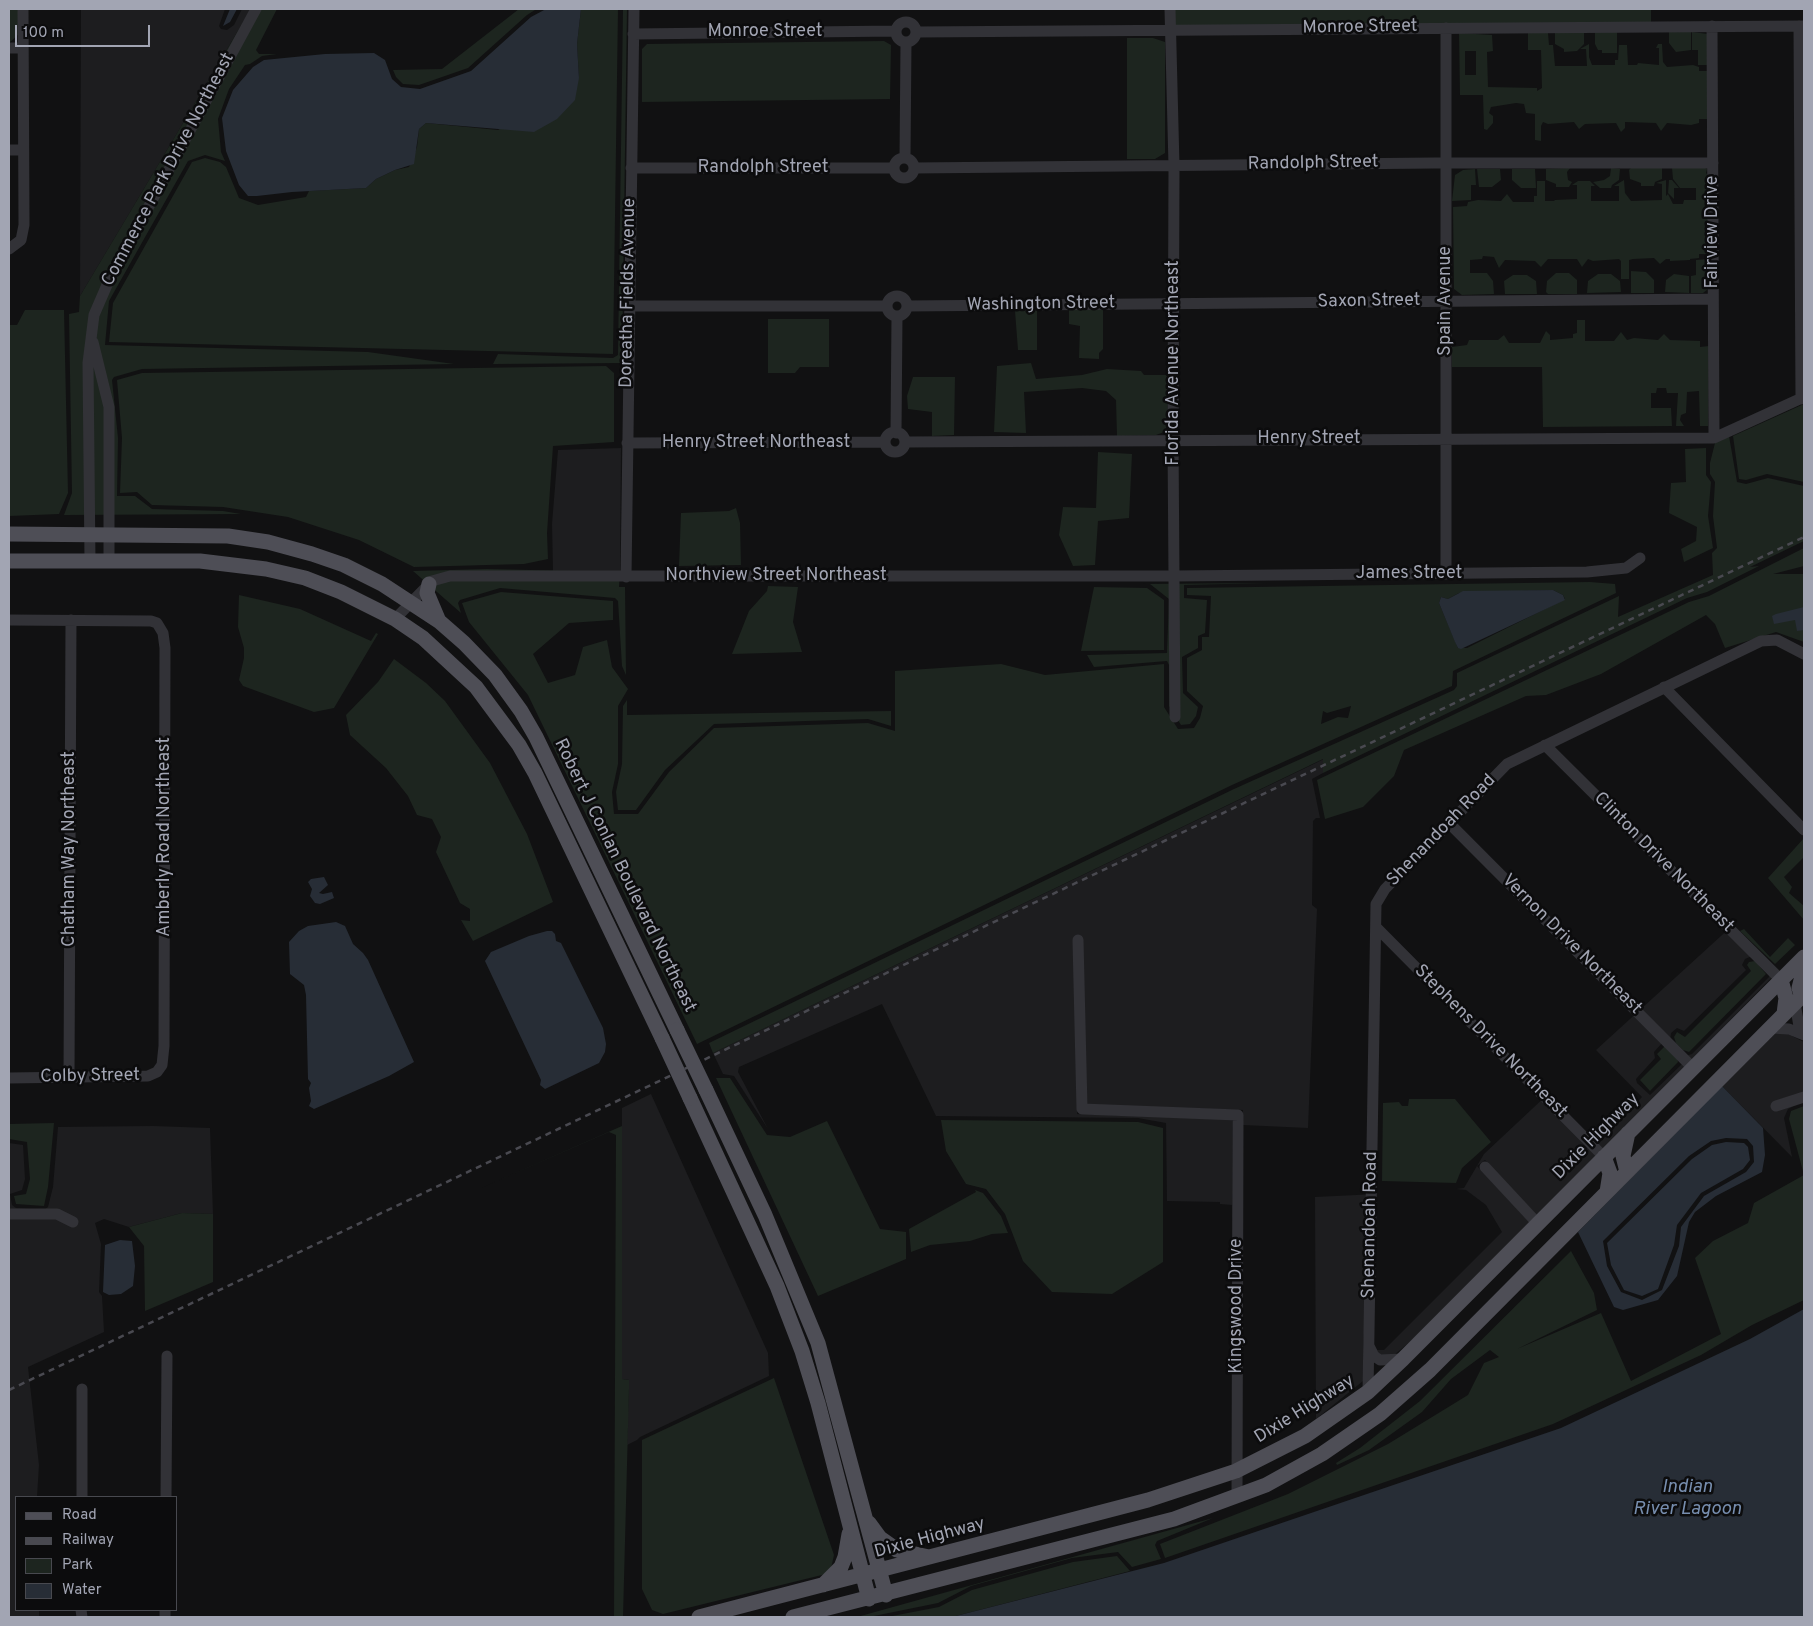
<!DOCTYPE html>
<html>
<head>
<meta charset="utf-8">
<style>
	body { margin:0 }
	#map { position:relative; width:1813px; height:1626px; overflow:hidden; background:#111112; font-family:Overpass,sans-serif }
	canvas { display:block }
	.frame { position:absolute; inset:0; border:10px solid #a2a5b3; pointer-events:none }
	.legend { position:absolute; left:15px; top:1496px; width:162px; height:115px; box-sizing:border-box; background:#0c0c0d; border:1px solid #48494f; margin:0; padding:6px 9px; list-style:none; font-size:15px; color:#a2a5b3 }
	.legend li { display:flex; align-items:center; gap:10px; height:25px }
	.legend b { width:25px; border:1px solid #48494f }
	.scale { position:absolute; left:15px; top:25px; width:135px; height:22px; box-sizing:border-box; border:2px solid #a2a5b3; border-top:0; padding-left:6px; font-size:15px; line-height:18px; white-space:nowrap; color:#a2a5b3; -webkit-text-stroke:4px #0c0c0d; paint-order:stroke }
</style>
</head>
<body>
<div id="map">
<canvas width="1813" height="1626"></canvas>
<div class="frame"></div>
<ul class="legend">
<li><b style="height:6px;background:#4e4e56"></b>Road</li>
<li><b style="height:6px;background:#494950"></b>Railway</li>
<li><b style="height:14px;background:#1d251f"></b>Park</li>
<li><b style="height:14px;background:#272d36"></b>Water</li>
</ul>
<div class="scale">100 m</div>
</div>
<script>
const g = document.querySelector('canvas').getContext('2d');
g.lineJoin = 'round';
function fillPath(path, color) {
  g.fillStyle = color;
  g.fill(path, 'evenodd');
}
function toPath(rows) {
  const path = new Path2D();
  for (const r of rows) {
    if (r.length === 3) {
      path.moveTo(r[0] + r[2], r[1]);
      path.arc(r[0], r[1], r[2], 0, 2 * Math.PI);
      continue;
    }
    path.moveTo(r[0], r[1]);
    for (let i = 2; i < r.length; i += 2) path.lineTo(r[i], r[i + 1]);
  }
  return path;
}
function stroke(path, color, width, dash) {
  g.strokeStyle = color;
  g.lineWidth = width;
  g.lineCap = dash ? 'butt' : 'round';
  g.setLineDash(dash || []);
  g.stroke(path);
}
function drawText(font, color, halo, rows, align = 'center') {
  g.font = font + ' Overpass,sans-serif';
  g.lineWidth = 5;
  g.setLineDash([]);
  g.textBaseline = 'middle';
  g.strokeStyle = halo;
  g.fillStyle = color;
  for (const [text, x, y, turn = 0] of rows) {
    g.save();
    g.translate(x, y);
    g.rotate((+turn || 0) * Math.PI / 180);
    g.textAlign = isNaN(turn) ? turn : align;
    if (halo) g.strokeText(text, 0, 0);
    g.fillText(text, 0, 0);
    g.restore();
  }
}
const built = toPath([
	[81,9,225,9,219,26,221,29,227,30,234,25,242,9,251,9,80,296],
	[621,448,620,572,553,571,552,524,558,450],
	[1324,759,1323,773,1312,779,1320,818,1316,818,1313,821,1312,905,1317,909,1308,1128,1243,1125,1243,1110,1077,1105,1077,1114,1232,1119,1232,1205,1220,1204,1220,1202,1167,1201,1166,1123,1138,1118,936,1116,882,1004,739,1067,738,1072,768,1129,734,1076,723,1074,713,1053],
	[1733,925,1778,971,1538,1217,1485,1160,1477,1166,1531,1224,1432,1323,1393,1356,1387,1357,1378,1353,1377,1350,1384,1350,1502,1232,1486,1205,1466,1190,1456,1189,1464,1188,1484,1154,1548,1094,1595,1141,1602,1140,1642,1097,1596,1050],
	[1752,956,1770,974,1769,977,1692,1054,1685,1056,1670,1041,1671,1033,1677,1028,1684,1031,1746,970,1742,965,1745,959],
	[1663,1042,1682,1064,1650,1095,1637,1083,1636,1079,1655,1058,1654,1052],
	[1775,1033,1788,1034,1804,1042,1804,1101,1788,1109,1784,1118,1792,1157,1722,1086],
	[651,1094,768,1353,769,1376,640,1437,637,1440,627,1445,629,1380,622,1379,622,1108],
	[153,1126,210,1128,213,1214,182,1213,129,1227,104,1219,95,1223,101,1244,99,1292,102,1296,104,1332,28,1367,39,1465,37,1497,16,1497,16,1610,39,1610,39,1617,9,1617,9,1143,23,1145,25,1179,22,1190,10,1194,12,1205,16,1208,44,1210,48,1207,53,1187,58,1127],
	[1377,1194,1363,1344,1363,1381,1316,1419,1315,1197]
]);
const green = toPath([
	[9,9,20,9,19,34,9,43],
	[251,9,277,9,256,50,259,54,277,54,262,56,250,64,245,65,229,89,218,119,221,152,225,161,205,155,188,161,109,301,105,345,368,352,454,364,142,369,114,377,112,380,118,438,117,496,135,496,152,509,223,511,241,514,64,515,72,493,69,314,79,312,80,296],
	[519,9,535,10,527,15,468,68,419,85,403,84,396,77,393,70,442,69],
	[581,9,618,9,613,354,109,342,113,303,192,162,205,158,220,162,226,167,239,198,258,205,306,197,309,191,366,188,376,179,395,170,409,167,417,147,419,129,426,123,498,130,579,78,577,44],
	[623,9,627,9,622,363,493,364,498,354,613,358,618,355],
	[1170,9,1651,9,1651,27,1170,30],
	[1691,31,1691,50,1676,52,1669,43,1669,32],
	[1555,32,1584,32,1584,44,1577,51,1564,52,1564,49,1555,44],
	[1595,32,1617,32,1617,53,1602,53,1602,50,1598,50,1595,44],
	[1692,32,1708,34,1707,65,1698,65,1698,50,1692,50],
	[1459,33,1492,35,1493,51,1487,52,1488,87,1537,88,1537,91,1542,88,1541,50,1528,50,1528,33,1548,33,1549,45,1553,45,1555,66,1587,66,1586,49,1580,49,1589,44,1589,57,1592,65,1615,65,1615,60,1618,60,1619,45,1627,45,1628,65,1637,65,1638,63,1659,65,1659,48,1656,48,1658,44,1662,44,1663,62,1667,67,1693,65,1699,67,1699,71,1708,71,1707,119,1699,119,1699,123,1691,125,1667,123,1661,131,1656,123,1625,122,1625,128,1621,132,1616,123,1585,124,1579,129,1574,122,1548,124,1543,122,1541,126,1541,141,1535,140,1535,114,1526,113,1524,104,1516,103,1491,107,1489,113,1493,116,1493,123,1487,130,1484,129,1483,95,1460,95],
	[1465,51,1476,51,1476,75,1465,75],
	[1127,38,1153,38,1165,42,1165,153,1155,159,1127,159],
	[884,41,891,45,890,99,642,102,642,49,647,44],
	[1703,167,1707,169,1706,173,1709,177,1708,254,1699,254,1699,258,1690,259,1690,260,1670,261,1670,259,1666,259,1660,264,1654,258,1633,259,1629,260,1629,279,1621,279,1621,261,1619,259,1593,261,1588,259,1582,267,1577,259,1548,259,1541,267,1535,261,1505,260,1499,268,1494,257,1483,256,1482,259,1470,260,1470,273,1487,273,1493,281,1494,294,1462,295,1454,289,1453,207,1467,206,1468,202,1478,200,1501,201,1507,194,1513,202,1534,202,1534,196,1537,196,1537,181,1545,181,1545,201,1554,201,1555,200,1577,199,1577,185,1572,185,1578,181,1590,181,1595,186,1591,186,1591,201,1619,201,1619,186,1614,186,1624,180,1625,193,1631,201,1662,200,1662,184,1656,183,1666,180,1666,196,1668,194,1673,204,1683,204,1684,200,1696,200,1696,188,1680,188,1673,179,1672,168],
	[1570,168,1567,172,1568,180,1572,182,1569,187,1556,187,1556,184,1546,180,1546,169],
	[1611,168,1620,169,1619,180,1612,185,1611,188,1600,188,1593,182,1604,180,1610,176],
	[1631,168,1662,168,1662,179,1655,182,1654,186,1641,186,1641,183,1630,179,1629,170],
	[1475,169,1476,185,1471,185,1471,200,1452,201,1455,175,1463,170],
	[1477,169,1500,169,1501,180,1492,187,1479,187],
	[1535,169,1536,188,1521,188,1512,180,1512,169],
	[1669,180,1672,180,1679,188,1674,188,1674,199,1668,193],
	[1708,259,1708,289,1703,293,1691,293,1691,276,1696,275,1696,260],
	[1631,271,1646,272,1654,280,1654,293,1631,293],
	[1556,273,1569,273,1577,280,1577,294,1548,294,1546,292,1547,281],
	[1598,274,1611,274,1620,281,1621,292,1587,293,1588,281],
	[1674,274,1689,276,1689,293,1665,292,1666,280],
	[1513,275,1527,275,1536,281,1537,294,1505,294,1504,281],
	[25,310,64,310,68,493,59,514,9,516,9,325,17,325],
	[1069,310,1103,310,1103,349,1099,353,1099,359,1079,358,1080,326,1069,324],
	[1015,311,1037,311,1037,350,1018,350],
	[768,319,829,319,829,367,800,367,795,373,768,373],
	[1577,320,1585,320,1585,341,1614,341,1621,332,1627,340,1634,338,1658,340,1664,334,1670,340,1700,341,1700,347,1709,346,1708,426,1700,426,1699,391,1687,392,1686,413,1681,415,1680,420,1684,426,1676,426,1678,393,1667,393,1666,388,1657,388,1656,393,1651,393,1651,408,1671,408,1672,426,1543,427,1542,367,1452,367,1452,347,1467,345,1469,340,1498,340,1504,335,1509,343,1540,343,1546,331,1550,335,1550,340,1573,338,1573,334,1577,333],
	[1031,363,1036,379,1082,375,1107,369,1141,371,1144,375,1167,375,1168,425,1164,432,1156,435,1117,436,1116,400,1106,391,1082,388,1024,392,1026,433,994,432,997,366],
	[606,366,614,373,614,442,553,446,547,533,548,559,524,564,414,567,359,540,288,517,223,507,152,505,137,492,120,493,122,438,117,380,142,373],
	[913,377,955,377,954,435,932,436,932,412,908,409,907,396],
	[1804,404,1804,482,1767,474,1746,480,1739,479,1733,436],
	[1729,436,1737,482,1746,484,1768,478,1804,486,1804,541,1750,567,1759,566,1707,592,1687,598,1323,773,1323,759,713,1053,709,1043,1234,789,1454,690,1457,686,1457,673,1619,596,1618,617,1713,575,1712,553,1717,548,1713,516,1715,482,1710,474,1710,463,1715,443],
	[1706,448,1706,475,1711,482,1708,516,1713,548,1684,562,1681,549,1696,541,1697,527,1669,513,1671,483,1686,482,1685,449],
	[1098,452,1132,454,1129,518,1098,521,1095,565,1073,566,1059,535,1063,507,1096,508],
	[736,508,740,523,741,565,679,566,681,513,729,511],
	[1804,548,1804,566,1773,574,1804,574,1804,642,1776,632,1725,648,1715,624,1706,615,1601,674,1546,695,1526,696,1404,750,1394,776,1363,807,1325,819,1317,780,1689,602,1709,596],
	[487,569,620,572,619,587,625,587,626,675,622,666,618,601,615,598,500,588,460,600,458,603,461,613,413,571],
	[1590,582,1615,584,1616,593,1453,671,1452,686,1232,785,697,1044,528,695,469,622,462,603,501,592,613,601,613,620,569,623,533,654,548,683,575,675,583,647,607,640,612,667,628,689,618,706,618,764,612,792,614,814,638,814,669,772,714,728,868,723,895,731,895,671,1001,664,1045,675,1164,664,1164,707,1178,729,1194,728,1200,718,1203,706,1187,691,1187,658,1202,650,1202,637,1209,637,1211,596,1187,595,1187,588],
	[1553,590,1563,595,1565,599,1467,648,1458,648,1439,603,1441,597,1448,599,1459,593],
	[1351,706,1348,718,1338,717,1321,724,1323,711,1327,713],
	[1268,583,1184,585,1184,598,1207,600,1205,633,1198,636,1198,648,1182,657,1183,693,1198,707,1196,716,1190,724,1181,725,1169,706,1169,665,1167,661,1094,667,1087,655,1167,653,1169,599,1150,584,1142,584],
	[768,586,798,587,793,622,802,652,732,654,749,611,767,591],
	[1094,587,1147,588,1164,600,1164,650,1081,651],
	[239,595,300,609,371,641,376,633,378,634,334,708,314,712,243,686,239,680,244,658,244,648,238,627],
	[394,659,426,683,445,701,490,763,527,834,553,902,473,941,461,920,470,921,470,909,460,903,436,852,441,837,432,819,417,815,408,796,386,768,350,735,346,715,378,682],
	[627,700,627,715,891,711,891,726,868,719,714,724,665,770,636,810,618,810,616,792,622,764,623,706],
	[1804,838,1804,857,1784,877,1792,887,1789,893,1804,906,1804,920,1768,878],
	[1744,929,1770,957,1788,938,1795,945,1775,964,1740,931],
	[1755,961,1766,974,1689,1052,1683,1050,1676,1043,1674,1037,1677,1032,1685,1037,1751,971,1747,965,1749,962],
	[1666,1045,1677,1057,1678,1062,1650,1091,1640,1080,1661,1059,1657,1054],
	[716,1078,730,1078,767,1135,790,1137,827,1121,880,1229,906,1232,906,1259,818,1296],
	[1409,1099,1455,1099,1491,1142,1462,1168,1456,1183,1382,1181,1383,1103,1399,1102,1402,1106,1408,1106],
	[1804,1106,1804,1300,1752,1325,1701,1355,1553,1424,1165,1558,1160,1544,1288,1494,1388,1444,1468,1395,1484,1363,1499,1357,1490,1350,1451,1379,1422,1412,1369,1450,1337,1465,1336,1463,1360,1448,1420,1401,1571,1251,1594,1293,1597,1310,1517,1349,1601,1313,1631,1381,1721,1334,1695,1258,1713,1241,1748,1223,1754,1203,1804,1175,1789,1119,1791,1111],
	[941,1120,1138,1122,1163,1128,1163,1262,1112,1294,1052,1292,1023,1261,1005,1214,986,1189,966,1184,946,1151],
	[54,1123,48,1187,44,1206,16,1204,14,1196,26,1194,30,1179,27,1142,9,1139,9,1124],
	[622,1126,622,1379,629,1380,629,1389,623,1617,614,1617,616,1135,609,1132,481,1188],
	[975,1190,983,1193,1001,1216,1008,1233,992,1234,970,1241,930,1245,911,1252,909,1229,976,1192],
	[182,1213,213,1214,213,1282,145,1311,144,1246,129,1227],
	[774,1378,834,1555,830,1573,663,1614,652,1610,642,1589,642,1440],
	[1213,1518,1157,1541,1155,1545,1161,1559,1132,1567,1118,1552,1072,1558,971,1586,938,1603,869,1617,857,1617],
	[1117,1556,1130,1571,952,1617,887,1617,939,1607,972,1590,1073,1562]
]);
const water = toPath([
	[230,9,237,9,230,22,223,26],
	[546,9,581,9,577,44,579,78,575,100,557,119,534,132,426,123,419,129,414,164,395,170,376,179,366,188,292,192,257,196,248,196,239,185,226,151,222,118,233,90,253,67,264,60,325,54,374,53,385,60,392,79,401,87,420,89,471,71,531,17],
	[1553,590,1563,595,1565,600,1461,649,1458,648,1455,642,1439,603,1441,597,1448,599,1463,591],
	[1804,607,1804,630,1797,631,1795,620,1774,624,1772,616,1776,614],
	[324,877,328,885,319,893,323,894,332,892,334,898,320,904,315,903,310,896,312,889,308,882,311,879],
	[336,922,345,926,353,944,363,953,368,960,414,1062,389,1076,314,1109,309,1106,311,1101,309,1088,311,1083,308,1079,306,995,304,985,290,974,289,942,299,931,308,926],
	[547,931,552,931,555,934,556,941,561,943,603,1028,606,1044,605,1052,599,1063,545,1089,540,1085,541,1080,485,961,491,952,529,936],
	[1722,1086,1763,1128,1765,1155,1762,1172,1716,1196,1695,1212,1689,1222,1677,1276,1658,1300,1623,1310,1614,1307,1578,1232],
	[1726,1138,1747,1139,1753,1146,1754,1162,1746,1172,1704,1196,1681,1227,1679,1246,1662,1290,1642,1300,1621,1292,1607,1266,1603,1241,1689,1156,1711,1141],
	[1726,1142,1744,1143,1748,1147,1750,1160,1743,1169,1701,1193,1677,1225,1674,1245,1658,1289,1642,1296,1624,1290,1611,1265,1607,1243,1692,1159,1712,1145],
	[120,1240,132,1241,135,1266,133,1286,121,1294,109,1295,103,1292,105,1245],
	[1804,1309,1804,1617,952,1617,1164,1563,1561,1428,1750,1339]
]);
const minor = toPath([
	[1170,9,1174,166,1173,440,1175,717],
	[906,32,10],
	[1712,26,1714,438],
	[1799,26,1801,399],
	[916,32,1804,26],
	[633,34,896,31],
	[9,48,23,48],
	[9,150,23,150],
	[905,158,906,42],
	[904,168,10],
	[631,168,894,168],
	[914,168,1435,163,1713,163],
	[9,249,21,240,24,225,23,9],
	[897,306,10],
	[629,306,887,306],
	[907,306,1713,299],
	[93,342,109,407,109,561],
	[895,442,10],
	[896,433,897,316],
	[905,442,1714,438,1804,397],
	[627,443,885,442],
	[90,561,88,363,94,315,110,278,256,9],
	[1446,574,1446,28],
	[626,577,634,9],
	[395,619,432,581,450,576,1175,576,1587,572,1626,568,1640,558],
	[9,620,151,621,157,623,163,633,165,648,164,1046,162,1065,157,1072,148,1076,9,1078],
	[1664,687,1804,830],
	[1545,745,1781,980],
	[1449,823,1693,1068],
	[1376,927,1604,1157],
	[1078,940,1082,1109,1238,1115,1237,1497],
	[1795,1003,1800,1032],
	[1771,1028,1789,1029,1804,1035],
	[69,1077,71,620],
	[1776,1106,1804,1097],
	[1485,1167,1538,1224],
	[9,1214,57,1214,73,1222],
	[1369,1346,1374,1356,1380,1360,1403,1359],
	[1368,1392,1376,904,1385,889,1507,764,1761,641,1777,640,1804,654],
	[82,1497,82,1389],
	[166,1497,167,1356],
	[81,1610,82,1617],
	[165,1617,165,1610]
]);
const major = toPath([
	[9,534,228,536,268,542,312,554,344,565,382,584,440,622,464,643,495,675,521,711,536,737,677,1030],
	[9,561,200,561,266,569,305,578,341,592,395,619,423,638,476,687,519,745,535,773,662,1038],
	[429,584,427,593,438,619],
	[1781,980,1786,998,1784,1014],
	[1802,997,1799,988,1801,980,1804,976],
	[706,1090,765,1215,818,1343,886,1595],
	[690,1098,777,1286,802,1351,818,1403,869,1599],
	[1604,1157,1610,1173,1607,1192],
	[1627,1172,1623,1156,1628,1133],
	[869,1523,880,1538,897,1550,929,1557],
	[823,1585,841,1567,845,1557,849,1534],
	[699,1617,1148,1500,1236,1471,1305,1436,1368,1392,1403,1359,1804,957],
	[793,1617,1174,1519,1266,1485,1322,1454,1380,1414,1430,1370,1804,994]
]);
const rail = toPath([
	[9,1390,1804,537]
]);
const majorBridge = toPath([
	[677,1030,706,1090],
	[662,1038,690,1098]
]);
const streetNames = [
	["Monroe Street",1360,28,-1],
	["Monroe Street",765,32],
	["Randolph Street",1313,164,-1],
	["Randolph Street",763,168],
	["Commerce Park Drive Northeast",169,170,-62],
	["Fairview Drive",1713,232,-90],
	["Doreatha Fields Avenue",629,293,-89],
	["Spain Avenue",1446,301,-90],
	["Saxon Street",1369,302,-1],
	["Washington Street",1041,305,-1],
	["Florida Avenue Northeast",1174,363,-90],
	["Henry Street",1309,439],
	["Henry Street Northeast",756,443],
	["James Street",1409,574],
	["Northview Street Northeast",776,576],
	["Shenandoah Road",1442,831,-46],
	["Amberly Road Northeast",165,837,-90],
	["Chatham Way Northeast",70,849,-90],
	["Clinton Drive Northeast",1663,863,45],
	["Robert J Conlan Boulevard Northeast",624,876,64],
	["Vernon Drive Northeast",1571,945,45],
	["Stephens Drive Northeast",1490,1042,45],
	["Colby Street",90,1077,-1],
	["Dixie Highway",1597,1137,-45],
	["Shenandoah Road",1371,1225,-89],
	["Kingswood Drive",1237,1306,-90],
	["Dixie Highway",1305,1410,-32],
	["Dixie Highway",930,1539,-15]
];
const waterNames = [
	["Indian",1687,1488],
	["River Lagoon",1687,1510]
];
fillPath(built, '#1d1d1f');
fillPath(green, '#1d251f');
fillPath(water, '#272d36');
stroke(minor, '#323237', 11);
stroke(major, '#4e4e56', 15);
stroke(rail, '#494950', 2.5, [6, 5]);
stroke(majorBridge, '#4e4e56', 15);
drawText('18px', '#a2a5b3', '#0c0c0d', streetNames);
drawText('italic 19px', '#778eaf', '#0c0c0d', waterNames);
</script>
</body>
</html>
